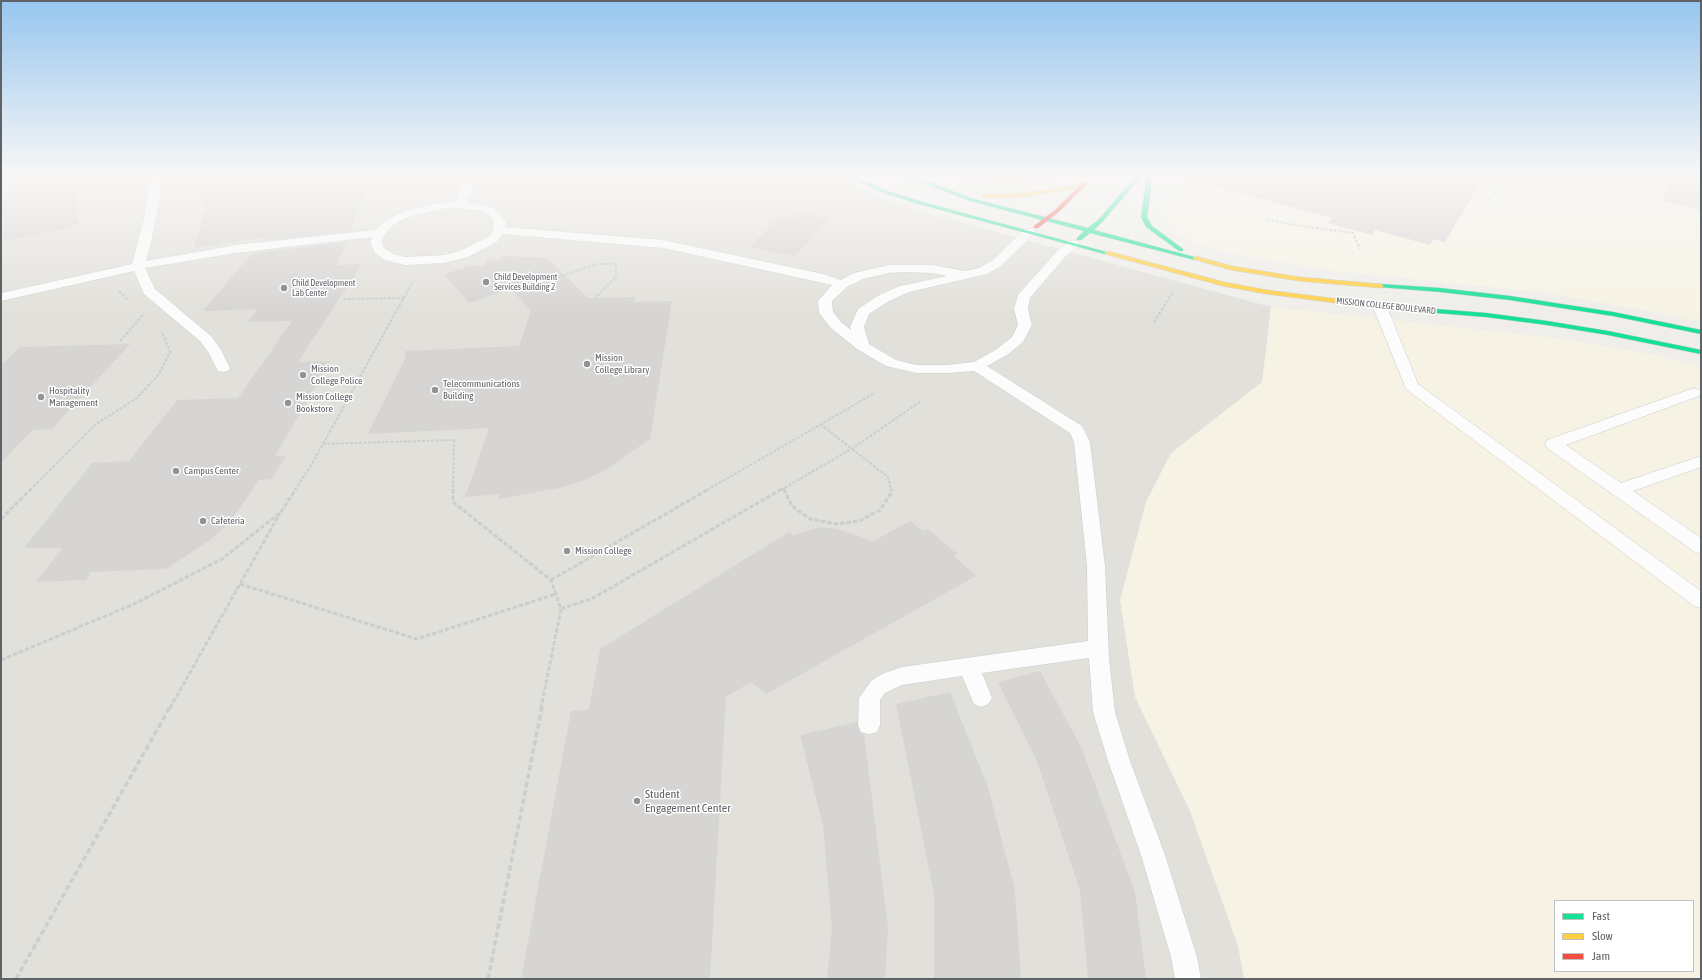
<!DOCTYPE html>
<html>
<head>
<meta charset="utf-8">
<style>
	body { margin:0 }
	#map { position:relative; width:1702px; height:980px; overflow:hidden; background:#efeeea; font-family:"Asap Condensed",sans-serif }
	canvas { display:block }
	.frame { position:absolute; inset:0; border:2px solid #5f6368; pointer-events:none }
	.legend { position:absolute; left:1554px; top:900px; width:140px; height:72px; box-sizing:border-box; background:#fff; border:1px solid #bfc1c3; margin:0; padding:5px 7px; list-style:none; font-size:12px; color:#5f6368 }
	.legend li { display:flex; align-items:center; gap:8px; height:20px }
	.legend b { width:20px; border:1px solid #bfc1c3 }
</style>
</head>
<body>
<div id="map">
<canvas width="1702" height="980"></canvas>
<div class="frame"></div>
<ul class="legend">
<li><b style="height:5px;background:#16e098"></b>Fast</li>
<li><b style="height:5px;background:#ffcf43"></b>Slow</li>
<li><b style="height:5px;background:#f24e42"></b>Jam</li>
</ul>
</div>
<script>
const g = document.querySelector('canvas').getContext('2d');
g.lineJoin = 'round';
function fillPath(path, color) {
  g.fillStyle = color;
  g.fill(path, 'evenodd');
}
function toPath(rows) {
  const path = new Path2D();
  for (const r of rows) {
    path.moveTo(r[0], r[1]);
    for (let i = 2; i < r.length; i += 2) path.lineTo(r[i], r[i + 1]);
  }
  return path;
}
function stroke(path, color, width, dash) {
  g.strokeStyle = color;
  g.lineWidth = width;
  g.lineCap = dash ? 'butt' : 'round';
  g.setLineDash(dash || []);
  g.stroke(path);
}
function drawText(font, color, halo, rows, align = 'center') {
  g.font = font + ' "Asap Condensed",sans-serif';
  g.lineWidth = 3;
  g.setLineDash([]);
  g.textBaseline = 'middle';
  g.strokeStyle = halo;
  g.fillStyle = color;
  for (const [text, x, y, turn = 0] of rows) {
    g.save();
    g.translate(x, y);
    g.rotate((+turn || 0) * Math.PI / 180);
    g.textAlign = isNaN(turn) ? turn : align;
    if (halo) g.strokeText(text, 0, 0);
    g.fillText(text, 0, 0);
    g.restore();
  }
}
const commercial = toPath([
	[1186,176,1701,176,1701,322,1648,311,1548,293,1327,270,1233,254,1189,241,1176,234,1161,216,1167,201],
	[1271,307,1556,338,1655,355,1701,367,1701,979,1244,979,1238,946,1190,811,1135,697,1120,600,1146,502,1171,453,1262,382],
	[1555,901,1693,901,1693,971,1555,971]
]);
const industrial = toPath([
	[955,176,1058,176,1054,180,1017,186,969,182]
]);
const education = toPath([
	[1,176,834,176,866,192,917,210,1271,307,1262,382,1171,453,1146,502,1120,600,1135,697,1190,811,1238,946,1244,979,1,979]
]);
const building = toPath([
	[9,176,72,176,78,225,4,242,3,188,8,187],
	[211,176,253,176,251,183,307,176,372,176,350,231,262,241,265,237,194,248,207,204,203,205],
	[1207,176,1313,176,1338,183,1339,176,1484,176,1445,242,1433,239,1430,245,1375,230,1372,235,1328,223,1332,218,1206,184],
	[1670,176,1701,176,1701,210,1662,201],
	[798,213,828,218,795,256,750,247,781,215,794,217],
	[346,242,337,265,362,264,298,362,331,361,275,456,286,456,271,479,259,480,239,509,228,524,210,540,166,569,91,572,86,580,36,582,63,548,24,548,92,463,129,461,177,400,238,398,292,321,248,322,258,309,203,311,252,253],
	[503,256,547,258,588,298,636,297,634,302,672,301,650,439,607,469,585,480,559,488,498,499,500,494,465,497,489,428,368,434,405,359,405,351,519,346,531,311,511,289,469,303,444,274,472,265,484,266,488,259,500,260],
	[130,344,52,429,32,430,1,463,1,365,20,347],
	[910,521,923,531,928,529,957,554,954,556,976,576,766,694,751,682,726,697,710,979,521,979,571,711,589,710,600,649,789,532,793,535,820,527,837,529,856,535,872,542],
	[1040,671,1081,747,1135,892,1146,979,1088,979,1080,891,1036,759,998,682],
	[950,692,988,787,1015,891,1021,979,934,979,934,895,896,704],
	[857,722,860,733,864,734,888,927,885,979,827,979,832,928,823,826,800,735]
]);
const pathFar2 = toPath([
	[1487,204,1503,176],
	[1267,219,1289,224,1353,233,1360,249],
	[532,286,597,264,616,264],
	[119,291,128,300],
	[343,299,404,298],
	[594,299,616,277,616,263],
	[1154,322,1173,292],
	[120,341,143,315],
	[820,424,888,477,891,490],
	[323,444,454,440,453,490],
	[784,488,785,490],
	[30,490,95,425,137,398,159,374,170,352,162,332],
	[295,490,313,462,413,281],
	[707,490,875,393],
	[781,490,853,448,921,401]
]);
const pathFar1 = toPath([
	[453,489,453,502,551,580,561,609,541,708],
	[784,489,792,506,810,519,837,524,859,521,880,510,892,492,891,489],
	[1,519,31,489],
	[551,580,709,489],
	[240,584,417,639,556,594],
	[561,609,593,598,782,489],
	[1,660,134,604,222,559,281,512,296,489],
	[170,708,280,513]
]);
const path = toPath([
	[16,979,170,707],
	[488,979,542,707]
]);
const lane = toPath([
	[150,176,160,176,160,196,151,243,146,261,236,245,375,230,384,222,398,214,420,207,440,203,455,202,468,176,479,176,466,202,491,207,500,213,506,222,505,227,663,240,823,274,841,280,854,273,889,265,932,265,965,271,979,268,993,260,1025,229,1033,229,1035,232,1033,235,1001,266,987,274,909,292,889,301,869,314,864,327,869,344,896,360,916,365,947,365,974,362,997,349,1012,337,1018,325,1014,309,1018,295,1057,251,1069,241,1077,241,1079,244,1077,247,1065,257,1030,298,1028,309,1032,325,1023,342,1007,355,987,366,1082,426,1090,442,1105,566,1109,659,1115,712,1130,761,1165,855,1197,957,1201,979,1175,979,1171,957,1141,855,1108,761,1093,712,1089,658,982,673,992,698,988,704,981,707,974,704,962,676,902,685,885,693,880,700,880,725,877,732,869,734,861,732,858,725,859,698,871,681,882,674,902,667,1088,641,1087,566,1074,442,1070,433,974,371,947,373,916,373,886,366,857,349,831,328,819,313,818,301,832,285,663,248,502,234,497,242,468,257,444,263,405,265,385,260,375,253,370,242,372,237,236,253,145,268,155,289,211,336,220,348,230,368,228,371,223,372,218,371,208,352,201,342,144,294,134,271,1,301,1,293,132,264,144,218,148,196,150,176],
	[459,208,483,211,491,217,494,222,493,230,489,236,460,251,444,255,405,257,393,254,384,248,382,242,385,234,392,226,406,218,440,209,459,208],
	[904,272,932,273,947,276,900,286,879,295,858,309,850,327,851,330,841,322,833,312,832,301,847,287,863,279,889,273,904,272],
	[1380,303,1385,304,1387,307,1418,384,1701,591,1701,608,1694,606,1406,389,1373,307,1375,304,1380,303],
	[1694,388,1699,390,1701,392,1699,396,1566,445,1621,483,1701,456,1701,467,1633,491,1701,538,1701,554,1695,552,1547,448,1545,444,1547,440,1694,388]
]);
const fast = toPath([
	[847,176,856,176,882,189,919,201,1110,253,1105,254,915,203,878,191,847,176],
	[904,176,913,176,974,199,1088,228,1099,219,1136,176,1142,176,1103,221,1094,230,1198,258,1195,260,1090,233,1081,240,1077,240,1077,238,1084,231,970,201,904,176],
	[1145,176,1151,176,1151,189,1147,217,1152,226,1183,249,1183,251,1179,251,1146,227,1141,217,1145,189,1145,176],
	[1381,284,1440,288,1510,296,1613,312,1701,330,1701,334,1613,316,1510,300,1440,292,1379,287,1378,286,1381,284],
	[1373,304,1486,313,1547,321,1608,331,1701,350,1701,354,1608,335,1547,325,1486,317,1376,308,1372,306,1373,304]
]);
const slow = toPath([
	[1082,184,1085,186,1084,187,1024,197,984,198,981,196,984,194,1024,193,1082,184],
	[1107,251,1224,282,1267,290,1376,304,1380,306,1376,308,1267,294,1223,286,1105,254,1105,252,1107,251],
	[1195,256,1232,266,1299,277,1381,284,1384,286,1381,288,1299,281,1231,270,1193,259,1193,257,1195,256]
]);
const jam = toPath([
	[1083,182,1088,183,1060,211,1038,228,1034,228,1034,226,1056,209,1083,182]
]);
const markers = [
	[486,282,4,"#919496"],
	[284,288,4,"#919496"],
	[587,364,4,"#919496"],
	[303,375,4,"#919496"],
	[435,390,4,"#919496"],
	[41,397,4,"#919496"],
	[288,403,4,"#919496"],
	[176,471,4,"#919496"],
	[203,521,4,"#919496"],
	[567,551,4,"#919496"],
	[637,801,4,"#919496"]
];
const farPoinames = [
	["Child Development",494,277],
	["Services Building 2",494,287],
	["Child Development",292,283],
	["Lab Center",292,293]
];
const farStreetnames = [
	["MISSION COLLEGE BOULEVARD",1386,306,6]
];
const poiNames = [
	["Mission",595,358],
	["College Library",595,370],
	["Mission",311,369],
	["College Police",311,381],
	["Telecommunications",443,384],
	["Building",443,396],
	["Hospitality",49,391],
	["Management",49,403],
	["Mission College",296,397],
	["Bookstore",296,409],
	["Campus Center",184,471],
	["Cafeteria",211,521],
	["Mission College",575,551]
];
const nearPoinames = [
	["Student",645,794],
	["Engagement Center",645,808]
];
fillPath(commercial, '#f7f3e4');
fillPath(industrial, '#dfddda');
fillPath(education, '#e2e0da');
fillPath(building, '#d6d5d3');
stroke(lane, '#cbcccc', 1);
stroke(fast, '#cacacb', 1);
stroke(slow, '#cacacb', 1);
stroke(jam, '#cacacb', 1);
stroke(pathFar2, '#cacfcc', 2, [3, 1.5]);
stroke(pathFar1, '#cacfcc', 3, [4.5, 2]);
stroke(path, '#cacfcc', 3.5, [5.5, 3]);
fillPath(lane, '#fdfcfc');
fillPath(fast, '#16e098');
fillPath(slow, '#ffcf43');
fillPath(jam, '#f24e42');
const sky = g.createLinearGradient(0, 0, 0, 314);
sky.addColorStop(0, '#97c6ef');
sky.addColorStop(0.56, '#f8f7f6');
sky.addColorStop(1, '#f8f7f600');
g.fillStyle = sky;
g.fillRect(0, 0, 1702, 314);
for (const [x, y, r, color] of markers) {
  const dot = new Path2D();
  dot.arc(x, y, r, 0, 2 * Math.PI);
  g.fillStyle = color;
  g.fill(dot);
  stroke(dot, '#fff', 1.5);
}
drawText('9px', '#5f6368', '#fff', farPoinames, 'left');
drawText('9px', '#5f6368', '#fff', farStreetnames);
drawText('10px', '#5f6368', '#fff', poiNames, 'left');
drawText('12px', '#5f6368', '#fff', nearPoinames, 'left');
</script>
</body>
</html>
